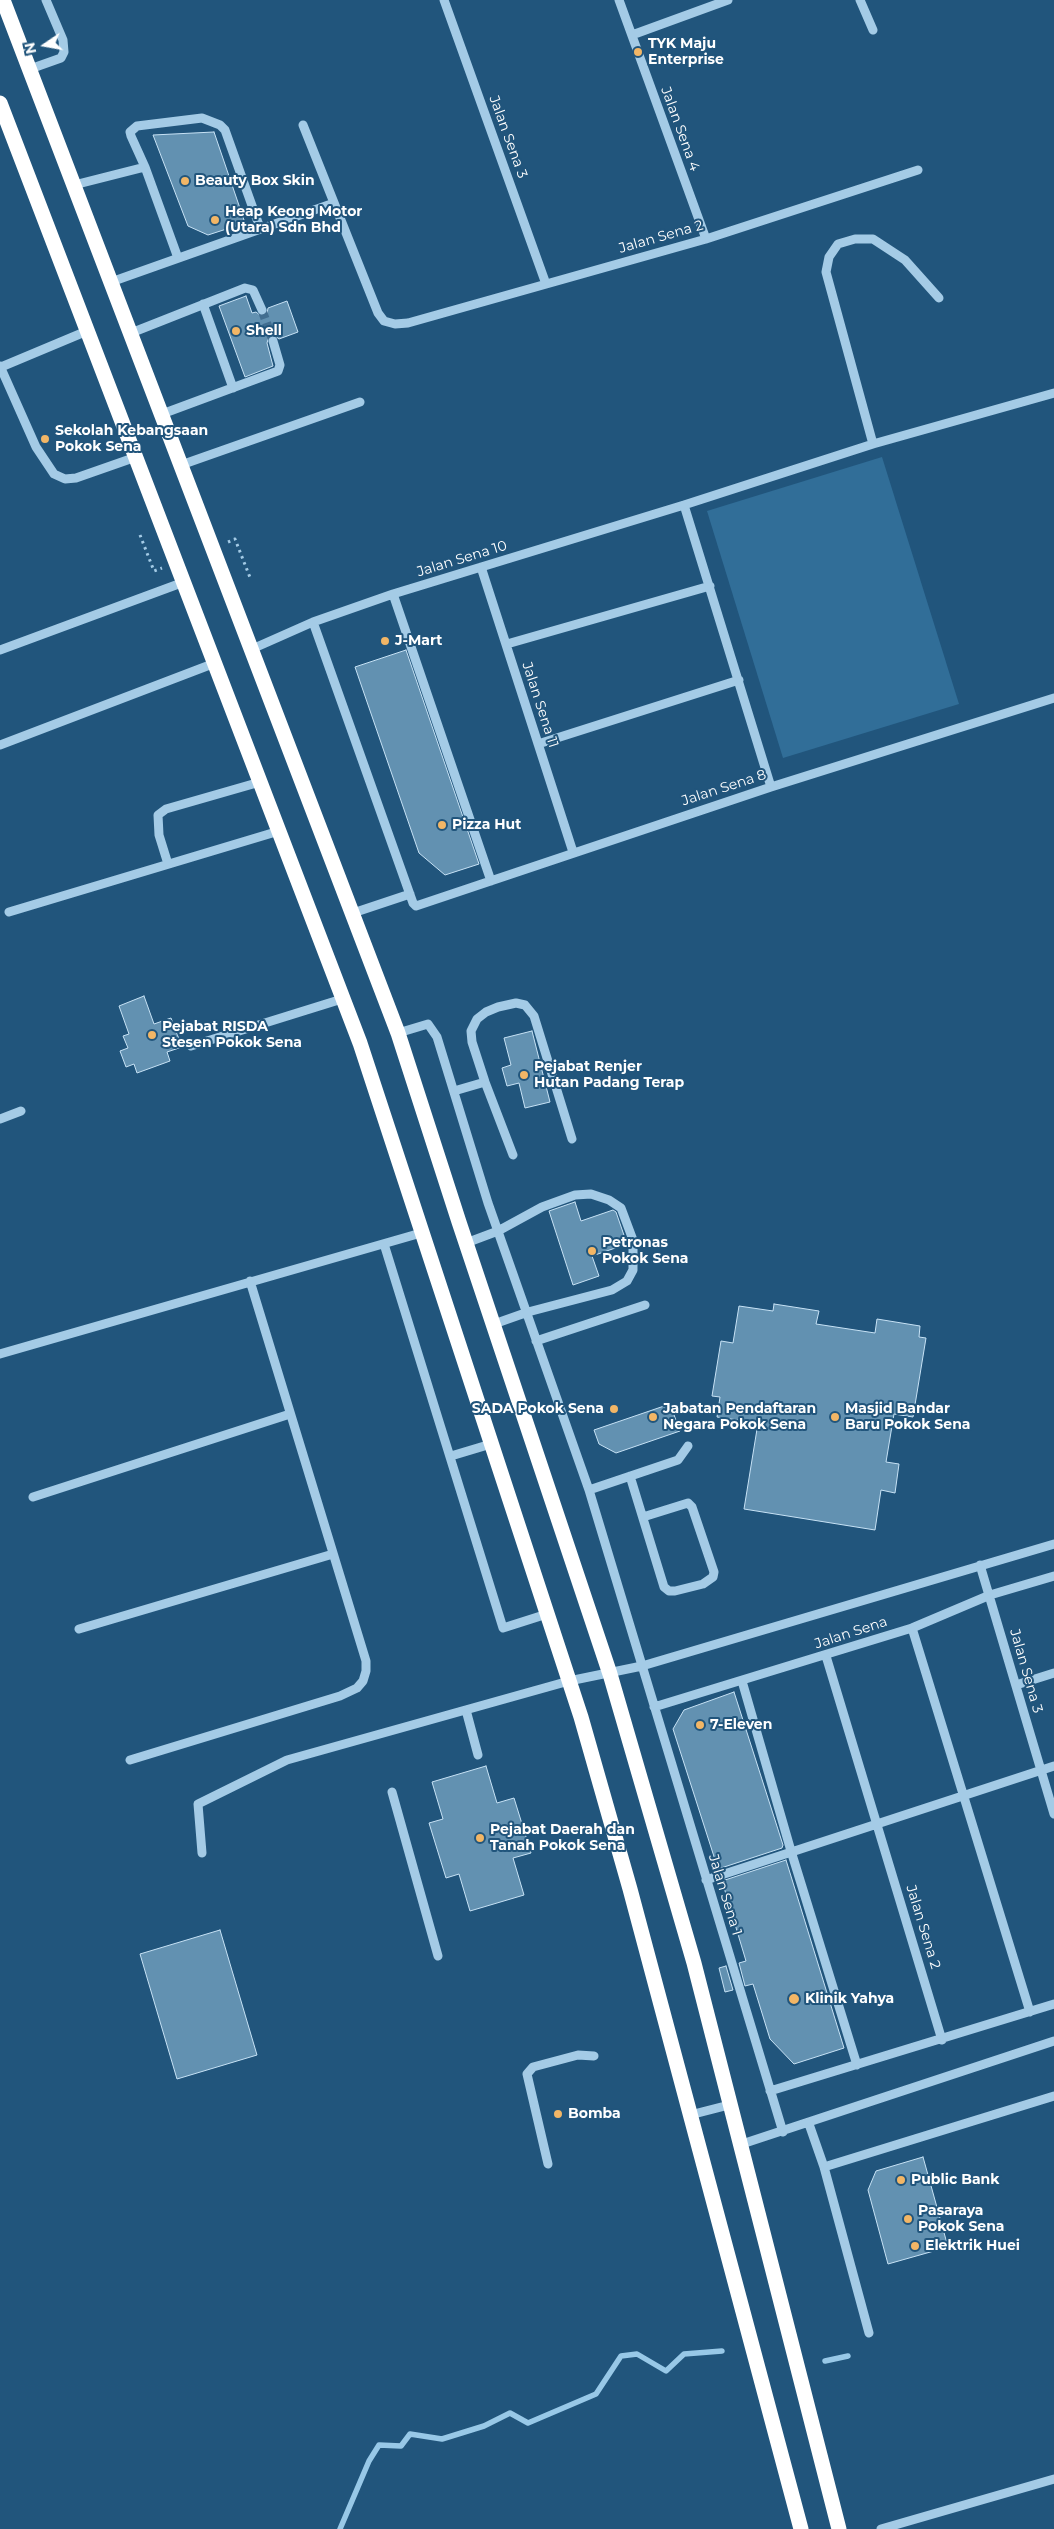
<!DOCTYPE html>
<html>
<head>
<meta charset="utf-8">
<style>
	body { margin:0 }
	#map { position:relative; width:1054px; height:2529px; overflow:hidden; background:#21557c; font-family:Montserrat,sans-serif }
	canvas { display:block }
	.north { position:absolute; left:20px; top:20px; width:50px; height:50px; -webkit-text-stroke:4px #21557c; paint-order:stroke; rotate:258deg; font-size:14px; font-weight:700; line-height:20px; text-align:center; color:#fff }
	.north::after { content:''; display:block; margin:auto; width:18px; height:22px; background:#fff; clip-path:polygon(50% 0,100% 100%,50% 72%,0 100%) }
</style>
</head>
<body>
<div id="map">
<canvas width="1054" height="2529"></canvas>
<div class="north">N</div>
</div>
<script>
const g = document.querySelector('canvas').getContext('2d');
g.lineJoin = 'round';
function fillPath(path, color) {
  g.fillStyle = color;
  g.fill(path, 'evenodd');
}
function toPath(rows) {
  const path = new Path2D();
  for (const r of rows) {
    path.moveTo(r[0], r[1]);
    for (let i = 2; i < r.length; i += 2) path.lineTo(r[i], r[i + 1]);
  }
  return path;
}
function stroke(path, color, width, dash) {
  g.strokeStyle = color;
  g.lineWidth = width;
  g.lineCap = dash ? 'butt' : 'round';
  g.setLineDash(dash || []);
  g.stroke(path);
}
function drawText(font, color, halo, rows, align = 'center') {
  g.font = font + ' Montserrat,sans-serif';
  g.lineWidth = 4;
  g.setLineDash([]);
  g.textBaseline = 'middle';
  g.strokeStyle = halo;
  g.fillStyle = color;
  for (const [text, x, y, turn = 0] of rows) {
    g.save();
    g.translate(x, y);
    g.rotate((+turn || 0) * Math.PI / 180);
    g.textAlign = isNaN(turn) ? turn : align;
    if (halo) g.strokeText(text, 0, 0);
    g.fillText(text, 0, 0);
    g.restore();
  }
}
const green = toPath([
	[882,457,959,704,783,758,707,511]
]);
const stream = toPath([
	[825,2361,848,2356],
	[340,2529,369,2461,379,2445,401,2446,410,2434,442,2439,484,2426,510,2413,528,2423,596,2394,621,2356,637,2354,666,2371,684,2354,722,2351]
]);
const building = toPath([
	[214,132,245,223,208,235,188,226,153,135,214,132],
	[246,296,252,313,256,312,261,316,267,314,268,308,287,301,298,332,279,339,274,335,269,336,267,343,273,366,245,377,219,306,246,296],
	[406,650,479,864,445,875,419,853,355,667,406,650],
	[144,996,154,1024,171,1018,182,1047,167,1052,170,1061,137,1073,134,1064,126,1067,120,1051,128,1048,123,1036,129,1034,119,1006,144,996],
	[532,1031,550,1102,525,1108,519,1083,507,1086,502,1068,511,1065,504,1038,532,1031],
	[575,1202,581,1221,613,1210,616,1212,627,1244,592,1256,599,1276,573,1285,549,1211,575,1202],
	[774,1304,819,1311,816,1324,875,1333,877,1319,920,1326,919,1337,926,1338,913,1417,894,1414,886,1462,899,1464,895,1493,881,1490,875,1530,744,1509,758,1423,717,1417,720,1397,712,1396,721,1341,733,1343,739,1306,773,1311,774,1304],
	[670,1404,680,1431,616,1453,599,1444,594,1430,670,1404],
	[734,1692,783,1845,782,1848,718,1869,673,1729,684,1710,734,1692],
	[486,1766,497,1803,514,1798,531,1853,513,1858,524,1895,470,1911,459,1874,446,1878,429,1823,443,1819,432,1782,486,1766],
	[786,1860,844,2048,794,2064,770,2039,753,1984,745,1986,739,1963,746,1961,722,1881,786,1860],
	[220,1930,257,2055,177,2079,140,1954,220,1930],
	[726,1966,733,1990,725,1992,719,1968,726,1966],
	[923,2157,948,2247,888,2264,868,2190,876,2171,923,2157]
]);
const minorTunnel = toPath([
	[262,310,273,341]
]);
const path = toPath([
	[140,535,154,571,162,568],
	[228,542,235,539,251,580]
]);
const minor = toPath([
	[444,0,546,284],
	[619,0,706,239],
	[860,0,873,30],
	[632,35,728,0],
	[30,69,61,58,64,52,63,40,46,0],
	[303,125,378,313,384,321,395,324,408,323,706,239,918,170],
	[74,185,145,167],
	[178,258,145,167,131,136,130,132,137,126,202,118,220,125,225,130,260,228],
	[111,282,334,203],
	[203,304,233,388],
	[131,333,245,288,253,290,262,310],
	[0,366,36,447,54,474,65,479,76,478,136,457],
	[1,367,87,331],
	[162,414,278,371,280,365,273,341],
	[873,444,826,272,829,257,838,244,855,239,873,239,905,260,939,298],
	[181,465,360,402],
	[684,505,771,787],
	[481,567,573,852],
	[393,594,491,881],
	[313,622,413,903,416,906,771,787,1054,698],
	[507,644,710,586],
	[252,649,313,622,393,594,684,505,873,444,1054,393],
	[0,650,184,582],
	[538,744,739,680],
	[0,745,215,663],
	[168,864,159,835,158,815,166,809,260,782],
	[9,912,279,831],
	[353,913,410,894],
	[398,1033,428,1024,437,1037,488,1203,589,1490,783,2132],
	[191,1046,342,999],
	[454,1091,485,1082],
	[0,1119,21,1111],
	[513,1155,485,1082,472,1042,471,1031,477,1019,486,1012,498,1007,516,1003,525,1005,534,1016,572,1139],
	[466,1243,498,1231,542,1207,575,1195,591,1194,609,1200,621,1208,633,1240,633,1270,627,1281,612,1290,528,1312,494,1324],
	[384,1244,503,1628,547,1614],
	[536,1341,645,1305],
	[0,1354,421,1233],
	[451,1456,491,1444],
	[630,1476,664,1587,669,1591,675,1591,703,1584,713,1577,714,1572,692,1507,688,1503,643,1517],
	[589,1490,678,1460,688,1446],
	[33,1497,290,1414],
	[980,1565,1054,1814],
	[912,1628,1030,2012],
	[79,1629,333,1554],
	[826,1656,942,2040],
	[742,1681,791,1851,857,2065],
	[1016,1685,1054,1673],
	[654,1707,912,1628,990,1595,1054,1576],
	[466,1710,478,1755],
	[130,1760,340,1696,357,1688,363,1681,366,1671,366,1661,250,1281],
	[392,1792,438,1956],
	[202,1853,198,1804,287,1760,569,1681,642,1666,1054,1544],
	[706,1880,1054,1766],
	[770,2091,1054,2004],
	[690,2115,729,2105],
	[809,2124,824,2167,869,2333],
	[739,2145,1054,2041],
	[548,2164,527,2074,533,2067,578,2055,594,2056],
	[824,2167,1054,2096],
	[881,2529,1054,2479]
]);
const highway = toPath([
	[3,0,398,1033,459,1222,610,1674,694,1963,839,2529],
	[0,103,360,1043,581,1717,630,1889,801,2529]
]);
const markers = [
	[638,52,5,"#f2b666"],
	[185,181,5,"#f2b666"],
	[215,220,5,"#f2b666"],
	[236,331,5,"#f2b666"],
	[45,439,5,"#f2b666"],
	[385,641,5,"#f2b666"],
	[442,825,5,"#f2b666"],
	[152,1035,5,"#f2b666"],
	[524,1075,5,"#f2b666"],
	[592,1251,5,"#f2b666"],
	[614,1409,5,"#f2b666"],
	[653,1417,5,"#f2b666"],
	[835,1417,5,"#f2b666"],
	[700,1725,5,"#f2b666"],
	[480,1838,5,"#f2b666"],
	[794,1999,6,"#f2b666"],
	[558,2114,5,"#f2b666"],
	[901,2180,5,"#f2b666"],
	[908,2219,5,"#f2b666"],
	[915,2246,5,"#f2b666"]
];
const poiNames = [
	["TYK Maju",648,44],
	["Enterprise",648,60],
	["Beauty Box Skin",195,181],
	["Heap Keong Motor",225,212],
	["(Utara) Sdn Bhd",225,228],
	["Shell",246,331],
	["Sekolah Kebangsaan",55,431],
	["Pokok Sena",55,447],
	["J-Mart",395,641],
	["Pizza Hut",452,825],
	["Pejabat RISDA",162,1027],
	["Stesen Pokok Sena",162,1043],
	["Pejabat Renjer",534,1067],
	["Hutan Padang Terap",534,1083],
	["Petronas",602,1243],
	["Pokok Sena",602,1259],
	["SADA Pokok Sena",604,1409,"right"],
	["Jabatan Pendaftaran",663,1409],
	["Negara Pokok Sena",663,1425],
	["Masjid Bandar",845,1409],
	["Baru Pokok Sena",845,1425],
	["7-Eleven",710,1725],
	["Pejabat Daerah dan",490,1830],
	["Tanah Pokok Sena",490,1846],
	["Klinik Yahya",805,1999],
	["Bomba",568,2114],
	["Public Bank",911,2180],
	["Pasaraya",918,2211],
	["Pokok Sena",918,2227],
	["Elektrik Huei",925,2246]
];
const streetNames = [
	["Jalan Sena 4",680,129,70],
	["Jalan Sena 3",508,137,70],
	["Jalan Sena 2",661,237,-16],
	["Jalan Sena 10",462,559,-17],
	["Jalan Sena 11",540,705,72],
	["Jalan Sena 8",724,788,-18],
	["Jalan Sena",851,1633,-18],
	["Jalan Sena 3",1026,1671,74],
	["Jalan Sena 1",725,1895,73],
	["Jalan Sena 2",923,1927,73]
];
fillPath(green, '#316e98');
stroke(stream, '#98c8e7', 5.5);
fillPath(building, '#6291b1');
stroke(building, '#c7e2f5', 1);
stroke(minorTunnel, '#426e90', 9, [9, 4.5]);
stroke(path, '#a4cbe6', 3, [2.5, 4]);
stroke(minor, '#a4cbe6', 9);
stroke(highway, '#fff', 15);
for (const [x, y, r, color] of markers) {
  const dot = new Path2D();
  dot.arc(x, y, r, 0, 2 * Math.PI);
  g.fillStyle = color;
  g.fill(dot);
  stroke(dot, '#21557c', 2);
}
drawText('bold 14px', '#fff', '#21557c', poiNames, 'left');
drawText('14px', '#fff', '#21557c', streetNames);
</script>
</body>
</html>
